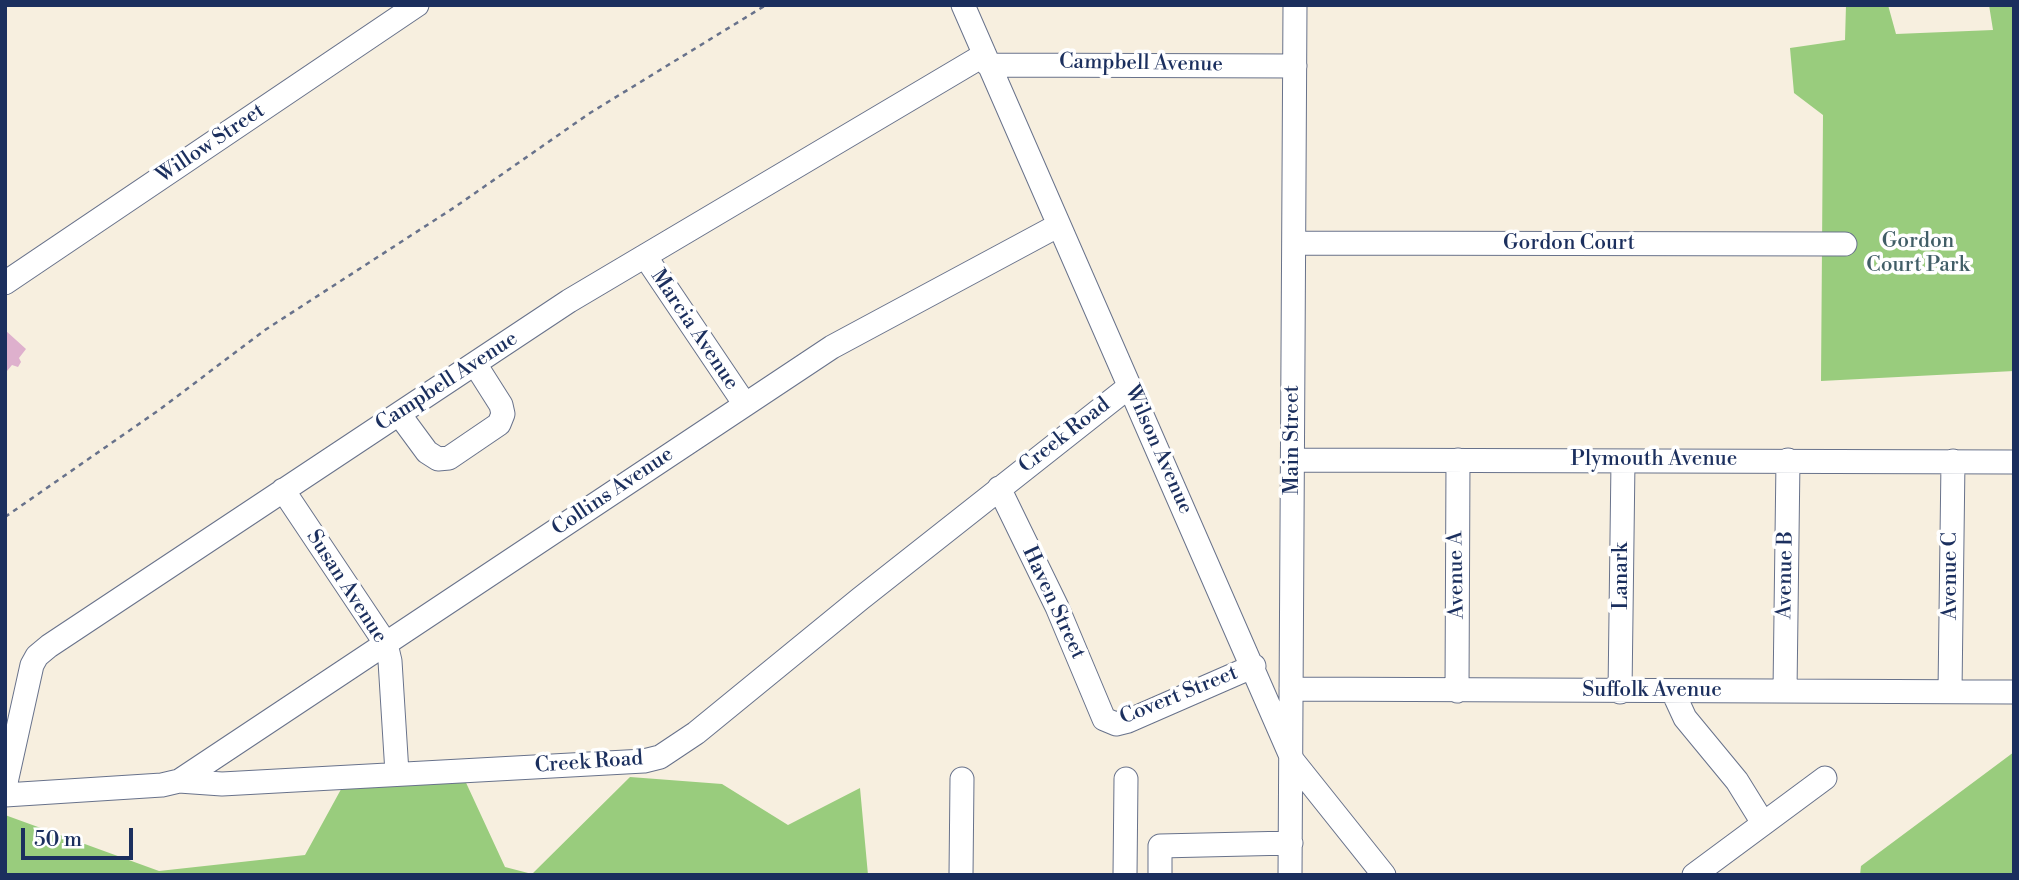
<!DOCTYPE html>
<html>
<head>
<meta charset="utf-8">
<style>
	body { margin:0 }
	#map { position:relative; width:2019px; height:880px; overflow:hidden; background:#f7efdf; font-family:"Libre Bodoni",serif }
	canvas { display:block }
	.frame { position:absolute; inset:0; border:7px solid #1b2f5e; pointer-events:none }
	.scale { position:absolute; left:21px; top:828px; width:112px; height:32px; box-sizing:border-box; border:4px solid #1b2f5e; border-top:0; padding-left:9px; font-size:21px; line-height:24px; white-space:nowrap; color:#1b2f5e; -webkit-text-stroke:5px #fff; paint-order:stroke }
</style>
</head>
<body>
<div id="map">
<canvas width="2019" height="880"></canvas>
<div class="frame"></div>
<div class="scale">50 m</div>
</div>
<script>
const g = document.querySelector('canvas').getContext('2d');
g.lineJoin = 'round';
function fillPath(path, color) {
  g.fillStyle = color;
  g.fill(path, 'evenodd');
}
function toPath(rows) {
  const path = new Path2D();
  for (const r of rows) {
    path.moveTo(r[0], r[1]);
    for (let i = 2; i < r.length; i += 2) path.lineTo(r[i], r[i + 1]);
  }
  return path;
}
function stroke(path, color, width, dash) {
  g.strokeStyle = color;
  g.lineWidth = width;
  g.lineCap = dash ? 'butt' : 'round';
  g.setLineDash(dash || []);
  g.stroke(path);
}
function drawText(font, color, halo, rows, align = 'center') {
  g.font = font + ' "Libre Bodoni",serif';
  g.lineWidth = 7;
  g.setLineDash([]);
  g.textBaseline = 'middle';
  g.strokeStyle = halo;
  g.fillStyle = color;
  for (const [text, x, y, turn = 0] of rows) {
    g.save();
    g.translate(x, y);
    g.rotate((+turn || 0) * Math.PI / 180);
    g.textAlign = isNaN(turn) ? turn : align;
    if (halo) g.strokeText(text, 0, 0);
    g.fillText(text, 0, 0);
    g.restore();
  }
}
const green = toPath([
	[1846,5,1888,5,1896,34,1993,30,1989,5,2014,5,2014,371,1821,381,1823,115,1794,93,1790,48,1845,40],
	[2014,752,2014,875,1860,875,1861,866],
	[462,774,505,867,532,874,630,777,722,784,788,825,860,788,868,875,5,875,5,815,159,871,305,855,345,782]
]);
const building = toPath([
	[5,330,26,349,19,358,21,362,18,367,12,365,7,371]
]);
const path = toPath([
	[5,517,159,410,265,330,455,207,590,113,766,5]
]);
const minor = toPath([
	[963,5,1293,761,1384,875],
	[988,65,1295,66],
	[1294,243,1845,244],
	[645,256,744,403],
	[5,283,417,5],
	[399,414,427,452,438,459,449,458,499,424,503,414,501,405,475,364],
	[1293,460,2014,462],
	[999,488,1057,607,1104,719,1116,724,1128,721,1254,666],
	[283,490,386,644,390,661,397,773],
	[1291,689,2014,692],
	[1457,691,1458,460],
	[1785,691,1788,460],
	[1950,691,1953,461],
	[1620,692,1623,461],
	[1673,692,1685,718,1737,781,1763,823],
	[179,781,832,347,1059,225],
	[5,787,32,665,37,656,49,646,569,301,984,55],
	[5,795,162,785,179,781,222,784,644,761,660,757,696,733,860,599,1130,386],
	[961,875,962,779],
	[1125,875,1126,779],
	[1160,875,1160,846,1291,843],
	[1290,875,1295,5],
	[1694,875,1825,778]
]);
const streetNames = [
	["Campbell Avenue",1141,64,1],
	["Willow Street",211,144,-34],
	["Gordon Court",1569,244],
	["Marcia Avenue",694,330,56],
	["Campbell Avenue",447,382,-33],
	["Creek Road",1065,436,-38],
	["Main Street",1293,440,-90],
	["Wilson Avenue",1158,450,66],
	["Plymouth Avenue",1654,460],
	["Collins Avenue",613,492,-34],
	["Avenue A",1457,575,-91],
	["Avenue B",1786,575,-89],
	["Lanark",1622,576,-90],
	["Avenue C",1951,576,-90],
	["Susan Avenue",346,587,57],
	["Haven Street",1053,603,65],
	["Suffolk Avenue",1652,691],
	["Covert Street",1179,696,-22],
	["Creek Road",589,763,-4]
];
const parkNames = [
	["Gordon",1918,242],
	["Court Park",1918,266]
];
fillPath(green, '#99cc7d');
fillPath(building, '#deb0cd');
stroke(minor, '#68728b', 25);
stroke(path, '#68728b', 2.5, [5, 5]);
stroke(minor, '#fff', 23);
drawText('21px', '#1b2f5e', '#fff', streetNames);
drawText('21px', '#415e67', '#fff', parkNames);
</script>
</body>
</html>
